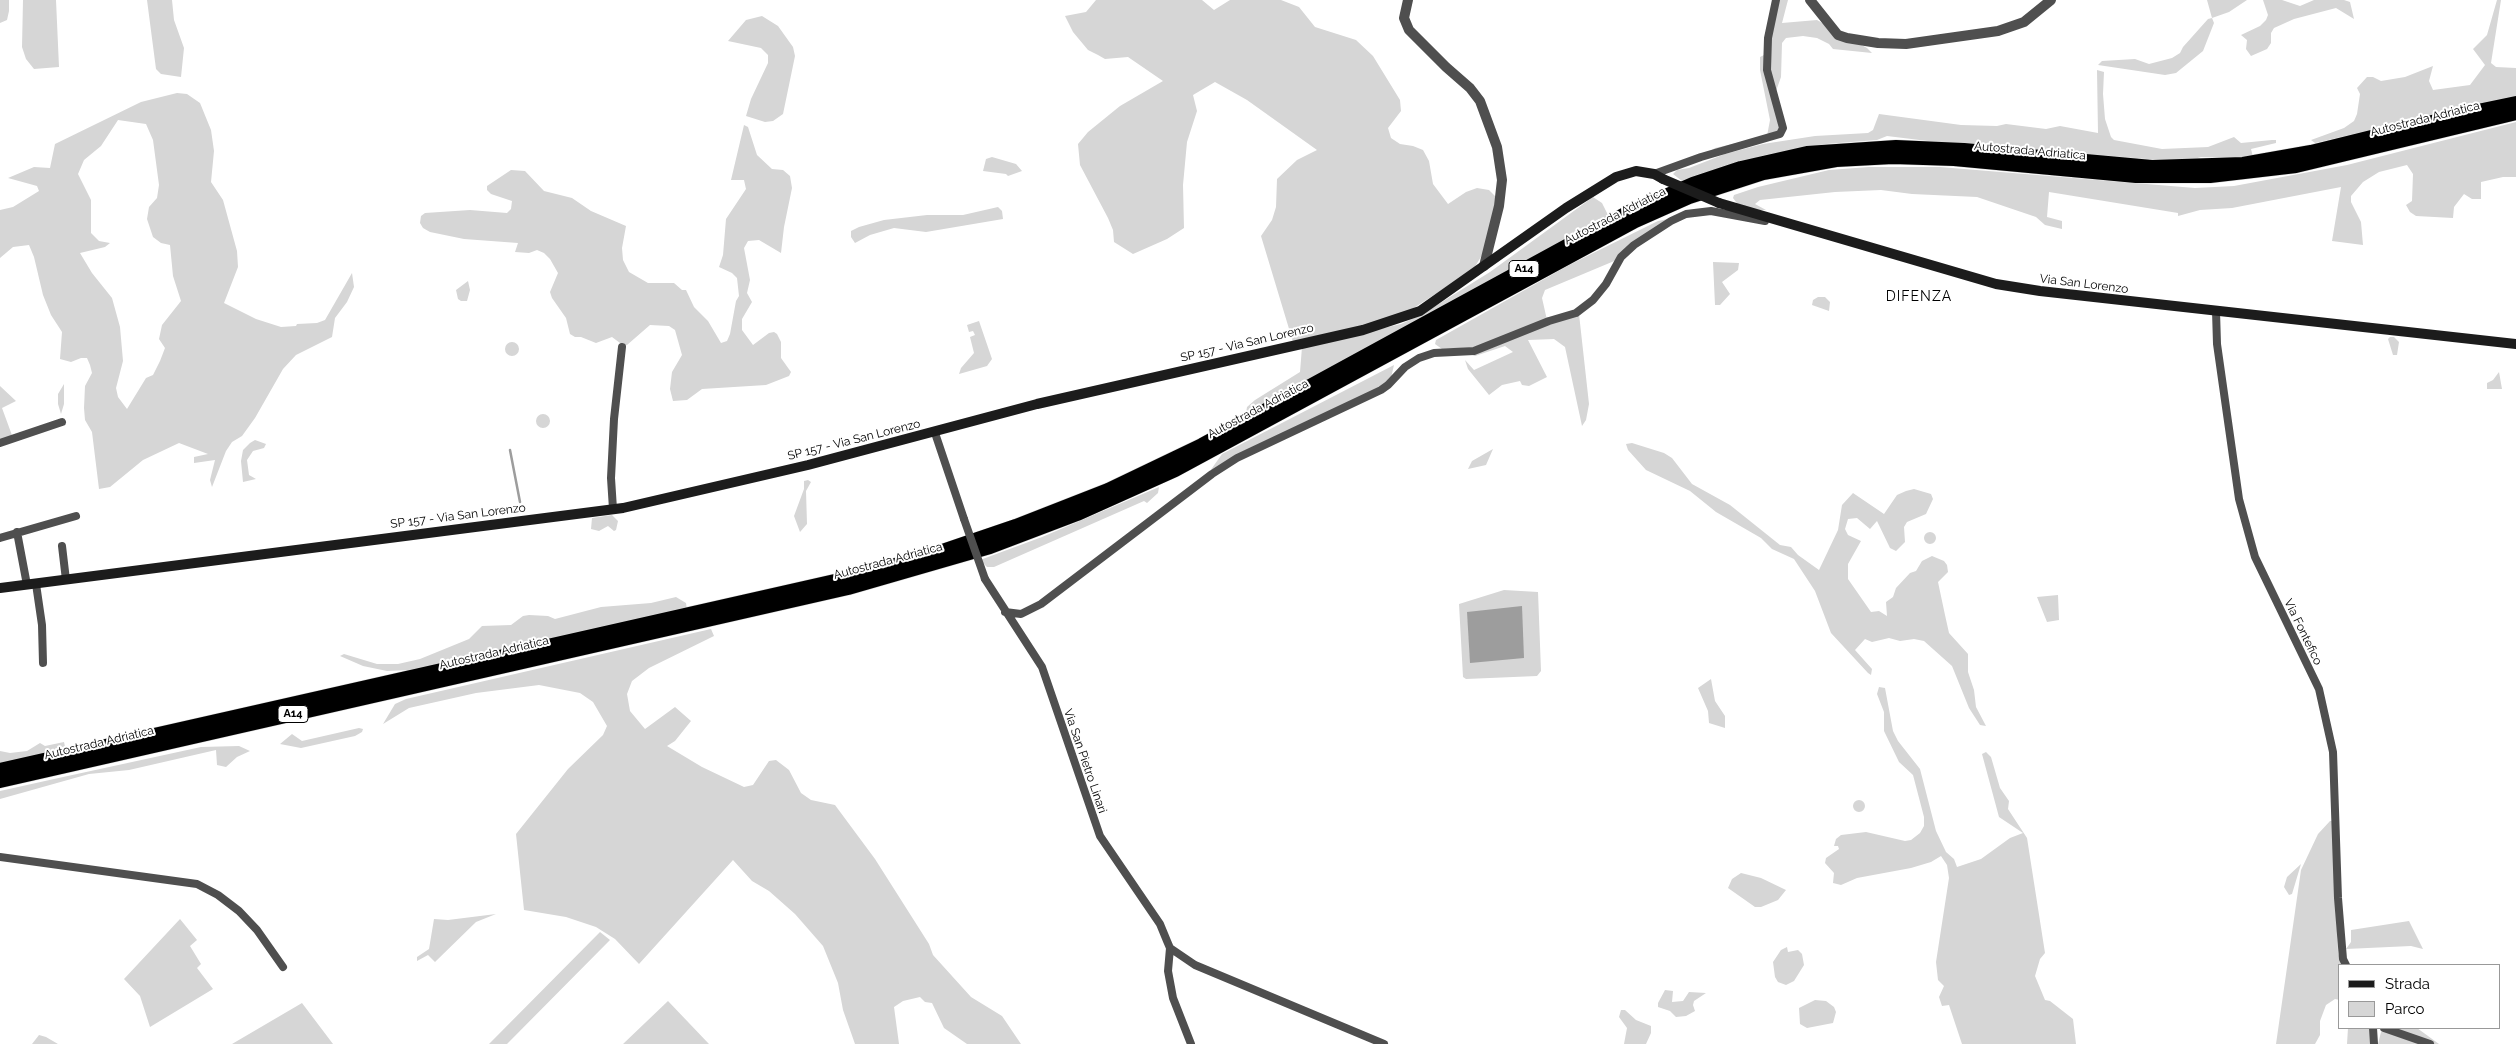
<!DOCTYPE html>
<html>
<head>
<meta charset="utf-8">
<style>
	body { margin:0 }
	#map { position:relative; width:2516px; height:1044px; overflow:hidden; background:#fff; font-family:Raleway,sans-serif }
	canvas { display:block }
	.legend { position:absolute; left:2338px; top:964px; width:162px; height:65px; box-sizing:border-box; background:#fff; border:1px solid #999; margin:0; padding:6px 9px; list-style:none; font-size:15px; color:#000 }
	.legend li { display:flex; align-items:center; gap:10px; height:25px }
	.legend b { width:25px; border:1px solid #999 }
</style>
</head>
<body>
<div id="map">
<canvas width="2516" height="1044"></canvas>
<ul class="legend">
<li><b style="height:6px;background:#1c1c1c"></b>Strada</li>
<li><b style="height:14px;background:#d6d6d6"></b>Parco</li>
</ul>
</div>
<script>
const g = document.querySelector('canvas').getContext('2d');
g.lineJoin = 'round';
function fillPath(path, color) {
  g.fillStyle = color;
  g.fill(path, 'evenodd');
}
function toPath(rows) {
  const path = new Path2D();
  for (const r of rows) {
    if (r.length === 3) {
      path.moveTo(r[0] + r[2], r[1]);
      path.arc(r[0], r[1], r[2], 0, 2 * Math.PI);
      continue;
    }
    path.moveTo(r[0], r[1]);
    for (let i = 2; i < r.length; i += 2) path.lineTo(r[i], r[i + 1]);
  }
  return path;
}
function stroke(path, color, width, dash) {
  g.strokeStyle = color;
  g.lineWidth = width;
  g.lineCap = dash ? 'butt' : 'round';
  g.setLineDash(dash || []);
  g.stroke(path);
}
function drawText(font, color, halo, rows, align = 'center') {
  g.font = font + ' Raleway,sans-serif';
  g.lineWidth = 4;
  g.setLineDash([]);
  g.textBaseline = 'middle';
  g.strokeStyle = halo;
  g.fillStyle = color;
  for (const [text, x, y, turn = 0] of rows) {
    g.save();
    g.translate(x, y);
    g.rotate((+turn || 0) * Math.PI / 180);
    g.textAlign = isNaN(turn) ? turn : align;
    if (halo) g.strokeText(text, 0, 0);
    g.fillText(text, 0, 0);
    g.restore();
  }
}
const green = toPath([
	[0,0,9,0,9,11,7,20,0,23],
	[23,0,56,0,59,67,34,69,26,59,22,47],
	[147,0,172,0,174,20,184,48,181,77,161,74,156,69],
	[1096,0,1202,0,1214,10,1230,0,1281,0,1299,7,1315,27,1356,40,1373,56,1400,100,1401,111,1388,128,1391,138,1400,144,1413,146,1423,150,1429,161,1433,184,1448,204,1466,192,1477,188,1489,190,1498,199,1485,250,1473,270,1409,311,1365,325,1293,342,1261,236,1272,220,1276,207,1277,179,1297,160,1317,150,1247,100,1215,82,1193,95,1197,111,1187,142,1183,185,1184,228,1167,239,1133,254,1114,242,1113,230,1108,218,1080,165,1078,144,1088,132,1120,106,1163,81,1128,57,1105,59,1098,55,1088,50,1073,32,1065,16,1086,12],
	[1777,0,1788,0,1782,23,1817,20,1867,48,1872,53,1833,49,1829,44,1817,38,1803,36,1786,38,1782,43,1781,77,1775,94,1770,67,1770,39],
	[2207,0,2247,0,2229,12,2212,18,2214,23,2203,51,2176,73,2165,75,2098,65,2102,61,2135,59,2149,64,2172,58,2180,53,2183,47,2208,19,2212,18],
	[2263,0,2282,0,2300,6,2314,0,2344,0,2350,2,2354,19,2336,8,2294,19,2274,28,2271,33,2271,43,2267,49,2251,56,2246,49,2247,40,2241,35,2260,26,2266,20,2268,15],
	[2497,0,2501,0,2491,63,2496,67,2516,68,2516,97,2315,143,2311,140,2344,128,2354,121,2357,114,2360,94,2357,88,2367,77,2373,77,2381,81,2405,77,2433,66,2429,81,2433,90,2470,85,2485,65,2473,49,2487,35],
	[762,16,778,26,793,47,795,56,783,114,773,121,765,122,746,116,751,99,768,63,768,55,761,48,728,41,746,20],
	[1766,54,1767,78,1779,122,1779,131,1776,135,1704,155,1715,148,1767,136,1770,120,1760,70,1760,57],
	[2097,70,2104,72,2103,94,2105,119,2111,137,2114,140,2162,149,2208,147,2234,137,2241,143,2272,140,2276,140,2276,143,2251,149,2253,157,2201,157,2184,162,1936,142,1887,136,1877,140,1826,144,1765,155,1682,181,1673,174,1677,170,1689,168,1725,154,1763,144,1815,136,1868,133,1873,130,1879,114,1961,125,1997,126,2006,124,2046,129,2060,126,2098,133],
	[177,93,187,94,200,103,211,130,214,151,211,182,223,200,237,251,238,267,224,303,256,319,281,327,296,326,297,324,317,323,325,320,352,273,354,287,347,302,335,318,332,337,296,355,283,369,255,418,242,436,232,442,226,451,212,487,210,480,215,460,194,463,194,457,208,454,179,443,143,460,110,487,99,489,92,432,85,420,84,408,85,386,92,373,90,365,87,358,81,358,71,362,60,359,62,332,51,315,43,295,34,257,29,245,13,247,0,258,0,210,13,207,39,191,37,186,8,178,34,167,50,168,55,144,141,102],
	[118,120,146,124,153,140,159,185,157,198,149,207,147,219,153,237,161,243,170,245,173,276,181,301,162,325,159,339,165,348,160,361,153,375,146,378,127,409,118,397,116,388,123,361,120,327,112,298,92,273,80,253,105,247,110,243,99,241,91,233,91,200,78,174,84,160,101,146],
	[2516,122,2516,177,2503,177,2481,182,2481,199,2472,199,2464,194,2454,207,2453,218,2416,216,2410,212,2406,205,2412,201,2413,174,2407,165,2379,172,2363,182,2351,196,2351,202,2361,222,2363,245,2332,241,2341,187,2232,208,2200,210,2178,216,2178,213,2049,192,2047,217,2062,221,2062,229,2045,225,2036,217,1977,197,1912,194,1881,190,1835,192,1760,200,1755,204,1766,210,1760,210,1739,206,1733,198,1734,195,1758,187,1829,170,1869,167,1940,167,2195,188,2234,186,2347,165],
	[744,125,748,127,757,155,772,169,783,170,790,176,792,188,784,227,781,253,759,240,748,241,744,248,750,280,747,293,752,302,742,319,742,330,753,345,769,333,774,332,777,334,781,342,781,358,791,372,789,376,766,385,702,389,687,400,673,401,670,389,672,372,682,355,675,330,669,326,650,325,627,345,624,346,612,337,596,343,581,337,575,337,570,334,566,318,552,298,550,292,558,273,550,259,544,253,537,250,529,253,515,252,518,243,464,239,430,232,423,228,420,223,421,216,425,213,470,210,507,213,511,209,512,201,491,194,487,190,487,186,511,170,525,171,544,191,572,198,591,211,626,226,622,248,623,260,629,272,648,283,674,283,682,290,686,290,694,307,708,321,721,343,727,341,730,334,736,301,739,296,737,278,732,273,719,267,723,255,726,219,746,189,744,180,731,180],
	[992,157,1016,164,1022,171,1008,176,1006,174,983,171,986,159],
	[1593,197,1602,203,1609,217,1246,413,1247,407,1255,400,1300,372,1302,347,1401,324,1421,315,1490,272],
	[998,207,1002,211,1003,219,926,232,894,228,870,235,855,243,851,237,851,231,859,227,884,220,927,215,963,215],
	[1668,219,1619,259,1545,290,1542,298,1547,320,1478,347,1442,349,1435,344,1436,340,1569,265,1658,221],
	[1713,262,1739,263,1738,270,1722,282,1730,294,1720,305,1715,305],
	[468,281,470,290,467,301,461,301,458,299,456,290],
	[1818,297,1825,297,1830,302,1829,311,1812,305,1813,300],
	[1579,314,1589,404,1586,420,1582,426,1565,347,1554,339,1528,340,1547,377,1529,386,1522,385,1520,381,1502,385,1489,395,1468,369,1465,360,1474,370,1513,352,1505,346,1475,356,1467,353],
	[979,321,992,359,987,366,959,374,961,368,974,353,970,337,975,335,973,331,969,332,967,325],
	[2390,337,2394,337,2399,342,2397,355,2393,355,2388,339],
	[512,349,7],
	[1394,365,1390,382,1210,471,1222,454],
	[2499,372,2502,389,2487,389,2487,383,2493,380],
	[64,384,64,404,61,414,58,404,58,394],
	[0,386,16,401,2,408,13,438,0,442],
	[543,421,7],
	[255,440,266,444,264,448,253,451,247,460,249,475,256,479,243,482,241,461,243,450,250,443],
	[1632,443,1664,453,1672,458,1692,484,1730,505,1780,545,1791,547,1798,555,1819,570,1838,530,1842,505,1853,493,1884,514,1897,495,1906,491,1914,489,1931,494,1933,499,1926,514,1907,522,1904,527,1905,542,1896,551,1890,548,1877,521,1870,529,1857,518,1848,519,1845,529,1848,535,1861,541,1848,564,1848,579,1871,612,1879,611,1887,616,1886,602,1893,597,1896,588,1910,573,1916,571,1922,561,1932,556,1944,561,1947,565,1948,572,1938,582,1945,615,1949,633,1968,654,1968,672,1974,690,1976,707,1986,726,1980,725,1969,708,1952,666,1924,641,1914,639,1900,641,1889,638,1872,642,1865,639,1855,650,1872,669,1871,675,1868,673,1831,633,1815,591,1794,559,1772,549,1761,538,1716,512,1690,491,1646,470,1628,450,1626,444],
	[1493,449,1486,465,1468,469,1472,461],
	[808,480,811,482,806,491,807,524,800,532,794,516,804,489,804,481],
	[1159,487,1158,493,1147,503,1144,501,994,567,987,567,980,560,1042,537],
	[612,515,618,521,616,530,614,531,608,526,599,531,591,529,592,518],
	[1930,538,6],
	[1504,590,1538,592,1541,671,1537,676,1466,679,1463,677,1459,604],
	[2058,595,2059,620,2047,622,2037,597],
	[676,597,686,603,687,610,410,670,387,671,363,666,340,656,344,654,377,664,398,664,420,659,469,639,482,626,511,625,523,616,529,615,548,616,555,619,601,607,651,603],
	[711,629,714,636,649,668,632,681,627,694,630,711,645,729,675,707,691,721,675,741,667,746,702,767,744,787,753,785,769,761,776,760,789,770,801,793,811,800,835,805,875,859,929,944,933,955,971,997,1002,1016,1021,1044,967,1044,944,1028,932,1003,925,1002,920,997,903,1001,894,1007,899,1044,855,1044,843,1010,838,983,823,946,795,914,769,891,752,881,733,860,639,964,615,939,596,927,566,917,524,910,516,834,568,769,603,735,607,726,593,702,580,693,539,685,476,693,409,708,383,724,395,704,406,699],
	[1711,679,1715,701,1725,716,1725,728,1709,723,1708,711,1698,688],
	[1879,687,1885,688,1893,731,1898,741,1920,769,1936,831,1946,852,1954,859,1957,867,1981,859,2010,838,2023,833,1999,817,1982,754,1986,752,1991,757,2000,788,2009,801,2008,809,2027,838,2045,953,2040,959,2035,976,2045,1000,2050,1001,2073,1019,2076,1044,1962,1044,1949,1005,1942,1006,1939,997,1944,986,1938,980,1936,962,1949,878,1947,865,1941,856,1931,862,1911,868,1857,878,1841,885,1833,883,1834,873,1825,863,1826,858,1839,849,1838,846,1834,846,1836,839,1841,835,1866,832,1905,841,1911,840,1920,833,1924,826,1924,817,1913,775,1899,762,1884,731,1884,712,1877,694],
	[359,728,363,729,362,732,355,736,301,748,280,744,292,734,302,741],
	[64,742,66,751,0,765,0,751,10,753,27,751,40,743,45,746],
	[239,746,250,751,237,757,226,767,217,765,216,750,129,770,89,774,0,799,0,791,54,779,201,747],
	[1859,806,6],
	[2330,821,2333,821,2338,953,2342,965,2340,965,2340,1000,2335,999,2326,1005,2320,1021,2320,1035,2315,1044,2276,1044,2301,870,2318,834],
	[2301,864,2292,894,2289,895,2284,887,2287,877],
	[1741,873,1761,878,1786,890,1778,900,1761,907,1755,907,1728,888,1732,879],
	[496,914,476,922,435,962,428,955,417,961,417,957,429,949,434,919,448,920],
	[180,919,197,940,190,946,201,964,197,968,213,989,150,1027,140,996,124,979],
	[2409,921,2423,949,2411,946,2346,949,2351,942,2351,930],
	[600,932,610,940,507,1044,489,1044],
	[1787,947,1788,952,1798,950,1802,954,1804,965,1794,981,1786,985,1778,982,1775,977,1773,962,1781,950],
	[1665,990,1673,991,1672,1002,1683,1001,1689,992,1706,993,1694,1001,1693,1005,1695,1011,1686,1016,1676,1017,1670,1011,1658,1007,1658,1003],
	[1815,1000,1826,1001,1834,1007,1836,1012,1833,1023,1807,1028,1800,1024,1799,1008],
	[668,1001,709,1044,623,1044],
	[302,1003,333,1044,232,1044],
	[1621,1010,1625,1010,1636,1020,1651,1026,1651,1033,1646,1044,1624,1044,1627,1028,1619,1017],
	[2348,1028,2370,1028,2372,1044,2347,1044],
	[2382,1028,2417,1028,2439,1044,2378,1044],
	[39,1035,46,1037,58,1044,32,1044]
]);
const water = toPath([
	[1522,606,1524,658,1470,663,1467,612]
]);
const stream = toPath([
	[510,450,520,502]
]);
const minor = toPath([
	[1654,174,1701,157,1780,134,1783,128,1767,70,1768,38,1776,0],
	[2216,311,2217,344,2239,499,2255,557,2319,689,2333,752,2338,898,2343,959,2346,965],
	[935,433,964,519],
	[0,443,62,422],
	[613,509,611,478,614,419,622,347],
	[17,532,27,585],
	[0,538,76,516],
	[62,546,66,580],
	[985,579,1042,667,1100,836,1160,924,1167,941,1170,948,1168,971,1173,998,1191,1044],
	[36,584,42,625,43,663],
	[1005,612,1021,614,1041,604,1212,474,1237,458,1381,390,1388,385,1405,367,1419,358,1434,353,1474,351,1549,321,1576,313,1593,300,1606,284,1621,257,1634,245,1671,221,1686,214,1711,211,1765,221],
	[0,857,197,884,218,895,239,911,257,930,283,967],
	[1170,948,1195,965,1384,1044],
	[2373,1028,2374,1044],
	[2384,1028,2430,1044]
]);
const tertiary = toPath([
	[1408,0,1404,18,1409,30,1446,67,1470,88,1480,101,1497,147,1502,180,1499,206,1484,266],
	[1810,0,1838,35,1847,38,1878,43,1906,44,1998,31,2024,22,2051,0]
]);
const secondary = toPath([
	[1719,203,1996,284,2040,291,2516,344],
	[0,588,623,508,808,465,1037,404,1363,330,1420,311,1566,208,1616,177,1636,171,1654,174,1663,179]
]);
const motorway = toPath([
	[0,770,848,578,928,556,1016,526,1108,490,1202,445,1629,212,1693,184,1741,168,1807,153,1896,147,1964,150,2152,167,2243,164,2311,152,2468,113,2516,103],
	[0,781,848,588,990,547,1077,514,1175,470,1635,221,1689,197,1763,173,1836,160,1893,157,1954,159,2136,176,2210,176,2296,166,2516,113]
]);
const minorBridge = toPath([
	[964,519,985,579]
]);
const secondaryBridge = toPath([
	[1663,179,1719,203]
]);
const shields = [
	[1524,269,30],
	[293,714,30]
];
const shieldNames = [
	["A14",1524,269],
	["A14",293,714]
];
const streetNames = [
	["Autostrada Adriatica",2425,119,-14],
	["Autostrada Adriatica",2030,151,5],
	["Autostrada Adriatica",1615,216,-27],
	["Via San Lorenzo",2084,284,7],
	["SP 157 - Via San Lorenzo",1247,343,-13],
	["Autostrada Adriatica",1258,409,-28],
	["SP 157 - Via San Lorenzo",854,440,-14],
	["SP 157 - Via San Lorenzo",458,516,-7],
	["Autostrada Adriatica",888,561,-15],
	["Via Fontefico",2303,632,64],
	["Autostrada Adriatica",494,653,-13],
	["Autostrada Adriatica",99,743,-13],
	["Via San Pietro Linari",1085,761,71]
];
const neighbourhoodNames = [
	["DIFENZA",1919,297]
];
fillPath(green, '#d6d6d6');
fillPath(water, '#9d9d9d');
stroke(stream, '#9d9d9d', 2.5);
stroke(motorway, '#dbdbdb', 15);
stroke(minor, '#4f4f4f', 8);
stroke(tertiary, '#4f4f4f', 10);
stroke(secondary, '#1c1c1c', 10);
stroke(motorway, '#000', 14);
stroke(minorBridge, '#4f4f4f', 8);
stroke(secondaryBridge, '#1c1c1c', 10);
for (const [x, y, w] of shields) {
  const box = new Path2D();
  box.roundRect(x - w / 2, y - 8.5, w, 17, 4);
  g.fillStyle = '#fff';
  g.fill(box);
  stroke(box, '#000', 1);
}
drawText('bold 11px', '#000', null, shieldNames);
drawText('12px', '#000', '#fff', streetNames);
g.letterSpacing = '1px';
drawText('14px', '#000', '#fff', neighbourhoodNames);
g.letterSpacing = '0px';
</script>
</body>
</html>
